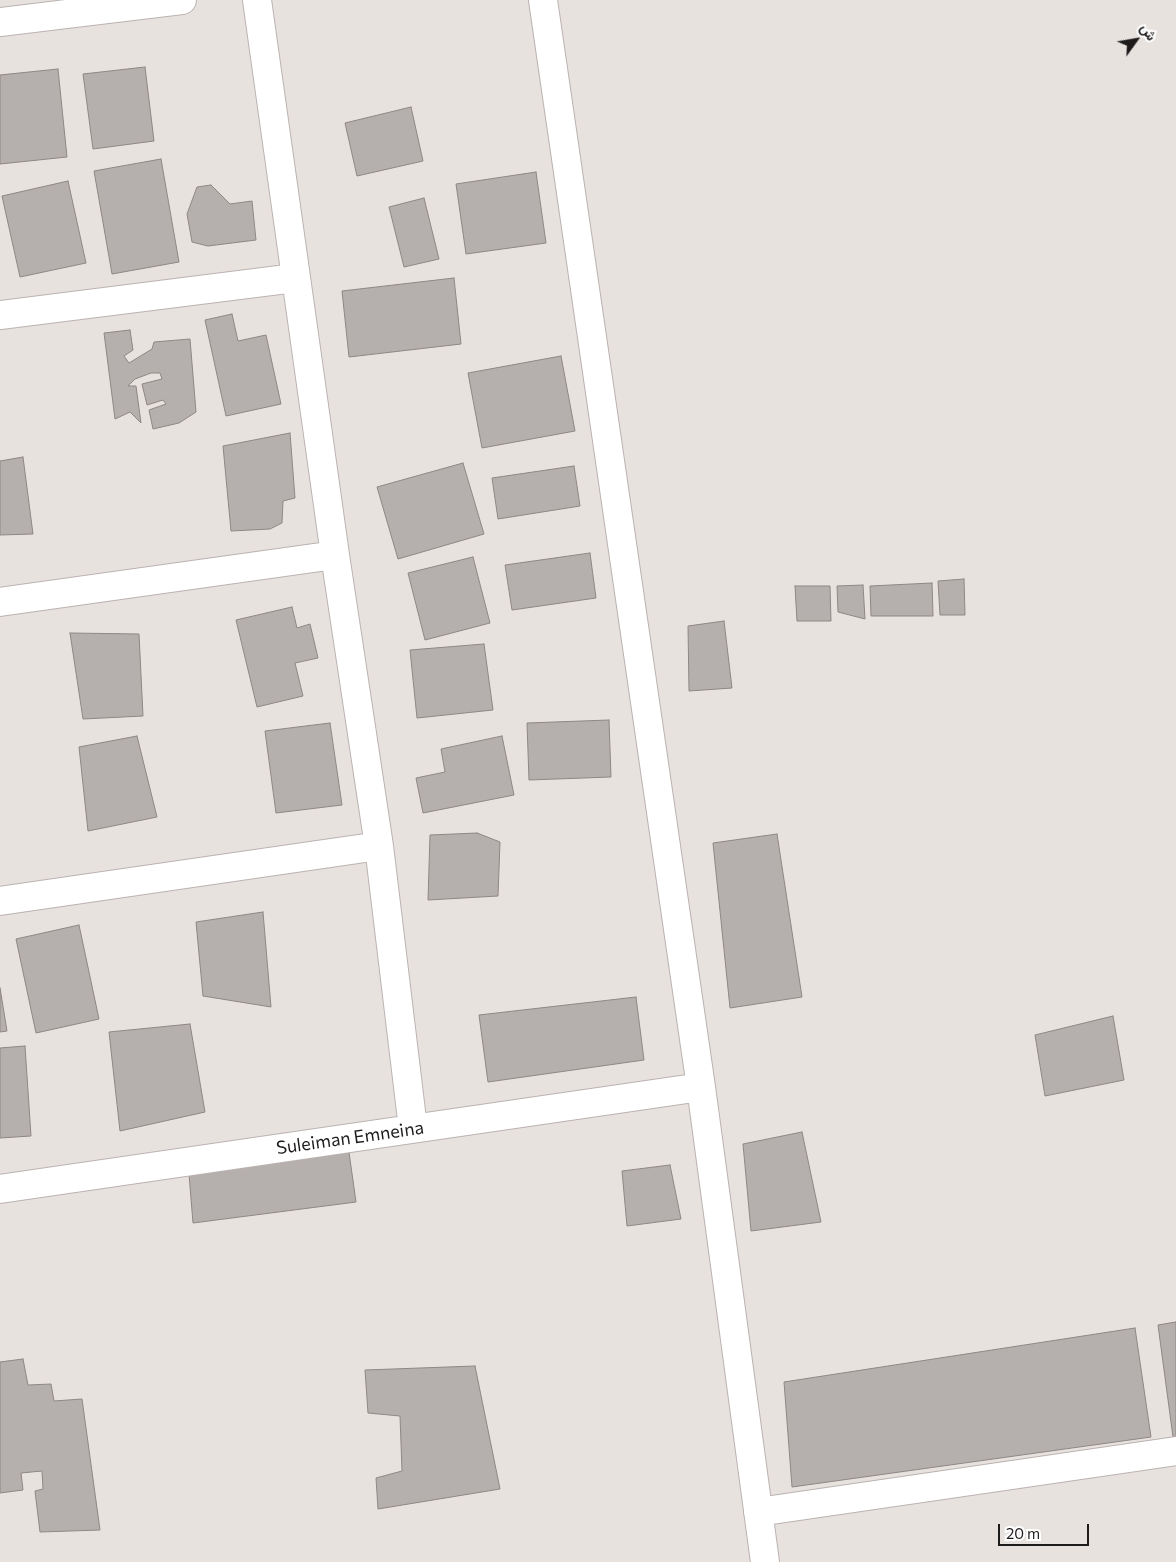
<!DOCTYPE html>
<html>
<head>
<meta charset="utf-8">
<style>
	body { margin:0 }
	#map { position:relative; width:1176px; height:1562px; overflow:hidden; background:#e8e2df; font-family:Commissioner,Vazirmatn,sans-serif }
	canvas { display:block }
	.north { position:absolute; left:1111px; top:15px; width:50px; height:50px; -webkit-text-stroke:4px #fff; paint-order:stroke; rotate:58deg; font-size:14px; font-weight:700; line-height:20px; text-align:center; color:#1e1b1b }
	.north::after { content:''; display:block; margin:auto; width:18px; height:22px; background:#1e1b1b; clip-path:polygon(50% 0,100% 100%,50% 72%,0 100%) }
	.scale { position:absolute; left:998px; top:1524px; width:91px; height:22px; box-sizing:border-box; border:2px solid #1e1b1b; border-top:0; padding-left:6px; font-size:15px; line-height:18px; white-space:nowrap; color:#1e1b1b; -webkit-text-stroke:4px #fff; paint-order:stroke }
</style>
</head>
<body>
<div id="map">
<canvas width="1176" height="1562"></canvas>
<div class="north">ش</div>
<div class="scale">20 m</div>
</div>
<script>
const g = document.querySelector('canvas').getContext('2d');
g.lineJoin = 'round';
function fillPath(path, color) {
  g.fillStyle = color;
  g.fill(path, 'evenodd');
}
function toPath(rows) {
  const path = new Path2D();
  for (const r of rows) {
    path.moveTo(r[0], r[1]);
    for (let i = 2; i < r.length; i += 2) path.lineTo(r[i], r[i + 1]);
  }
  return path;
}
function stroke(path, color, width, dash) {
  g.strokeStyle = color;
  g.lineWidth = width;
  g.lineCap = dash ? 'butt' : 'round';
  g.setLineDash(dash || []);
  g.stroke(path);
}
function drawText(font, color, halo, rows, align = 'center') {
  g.font = font + ' Commissioner,sans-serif';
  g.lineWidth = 4;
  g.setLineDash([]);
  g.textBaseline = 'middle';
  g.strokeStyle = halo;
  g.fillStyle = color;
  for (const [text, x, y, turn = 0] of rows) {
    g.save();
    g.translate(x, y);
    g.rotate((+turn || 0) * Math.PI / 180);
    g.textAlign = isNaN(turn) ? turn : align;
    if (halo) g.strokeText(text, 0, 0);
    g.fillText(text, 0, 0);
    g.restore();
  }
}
const building = toPath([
	[145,67,154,141,93,149,83,74,145,67],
	[58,69,67,157,0,164,0,75,58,69],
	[411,107,423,161,357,176,345,123,411,107],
	[161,159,179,262,112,274,94,171,161,159],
	[536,172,546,243,466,254,456,184,536,172],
	[68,181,86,263,20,277,2,196,68,181],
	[211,185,230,204,252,201,256,240,208,246,192,242,187,214,197,187,211,185],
	[424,198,439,259,404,267,389,207,424,198],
	[454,278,461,344,349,357,342,291,454,278],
	[232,314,238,341,266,335,281,404,226,416,205,320,232,314],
	[130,330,133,350,124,356,129,363,152,349,154,342,190,339,196,412,179,423,153,429,149,410,166,404,163,400,147,405,142,384,162,379,160,373,151,373,135,379,128,386,136,386,141,423,130,412,115,419,104,333,130,330],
	[561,356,575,431,482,448,468,373,561,356],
	[290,433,295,498,283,501,282,523,270,529,231,531,223,446,290,433],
	[23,457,33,534,0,535,0,461,23,457],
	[463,463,484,534,398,559,377,487,463,463],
	[574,466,580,506,498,519,492,478,574,466],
	[590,553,596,598,512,610,505,565,590,553],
	[473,557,490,623,425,640,408,573,473,557],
	[964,579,965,615,940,615,938,581,964,579],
	[932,583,933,616,871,616,870,586,932,583],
	[863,585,865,619,838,612,837,586,863,585],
	[795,586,830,586,831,621,797,621,795,586],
	[292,607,297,628,310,624,318,658,295,663,303,696,257,707,236,620,292,607],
	[724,621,732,688,689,691,688,626,724,621],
	[70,633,139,634,143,716,83,719,70,633],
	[484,644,493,710,417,718,410,650,484,644],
	[609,720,611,777,529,780,527,723,609,720],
	[330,723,342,805,276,813,265,731,330,723],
	[137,736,157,817,88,831,79,747,137,736],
	[502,736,514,795,423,813,416,778,445,772,441,749,502,736],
	[477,833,500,842,498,896,428,900,430,835,477,833],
	[777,834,802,997,730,1008,713,843,777,834],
	[263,912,271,1007,203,996,196,922,263,912],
	[79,925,99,1019,36,1033,16,939,79,925],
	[0,988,7,1031,0,1032,0,988],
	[636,997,644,1060,488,1082,479,1015,636,997],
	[1113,1016,1124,1080,1045,1096,1035,1035,1113,1016],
	[190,1024,205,1112,120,1131,109,1032,190,1024],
	[25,1046,31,1136,0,1138,0,1048,25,1046],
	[802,1132,821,1222,751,1231,743,1144,802,1132],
	[347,1138,356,1202,193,1223,188,1162,347,1138],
	[670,1165,681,1219,627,1226,622,1171,670,1165],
	[1176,1322,1176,1437,1173,1437,1158,1325,1176,1322],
	[1135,1328,1151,1437,792,1487,784,1382,1135,1328],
	[23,1359,28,1385,51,1384,54,1401,82,1399,100,1530,40,1532,35,1491,43,1489,42,1471,21,1473,23,1490,0,1493,0,1362,23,1359],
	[475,1366,500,1489,378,1509,376,1478,402,1471,400,1416,368,1413,365,1370,475,1366]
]);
const street = toPath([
	[257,0,335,555,379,846,413,1128],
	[543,0,701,1087,765,1562],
	[0,22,182,0],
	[0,315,295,278],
	[0,602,335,555],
	[0,901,379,846],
	[0,1189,701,1087],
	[758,1512,1176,1451]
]);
const streetNames = [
	["Suleiman Emneina",350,1138,-8]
];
fillPath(building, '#b5afad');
stroke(building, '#8d8785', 1);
stroke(street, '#bab3b1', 30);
stroke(street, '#fff', 28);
drawText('18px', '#1e1b1b', '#fff', streetNames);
</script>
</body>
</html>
